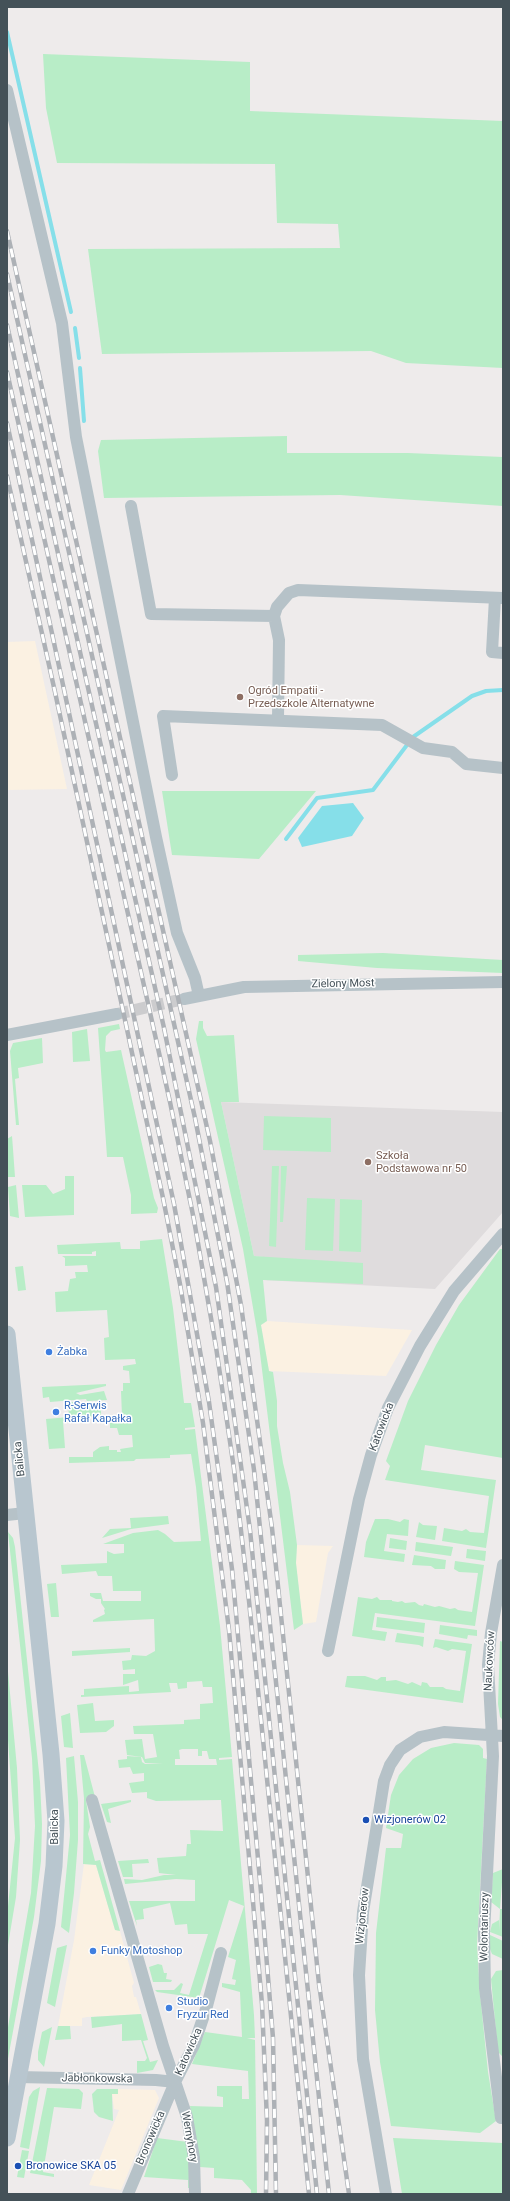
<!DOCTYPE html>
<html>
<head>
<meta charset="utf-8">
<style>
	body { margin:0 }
	#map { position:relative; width:510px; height:2201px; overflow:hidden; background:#eeebeb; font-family:Roboto,sans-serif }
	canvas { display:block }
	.frame { position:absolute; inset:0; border:8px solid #445158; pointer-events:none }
</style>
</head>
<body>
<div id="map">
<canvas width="510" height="2201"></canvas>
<div class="frame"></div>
</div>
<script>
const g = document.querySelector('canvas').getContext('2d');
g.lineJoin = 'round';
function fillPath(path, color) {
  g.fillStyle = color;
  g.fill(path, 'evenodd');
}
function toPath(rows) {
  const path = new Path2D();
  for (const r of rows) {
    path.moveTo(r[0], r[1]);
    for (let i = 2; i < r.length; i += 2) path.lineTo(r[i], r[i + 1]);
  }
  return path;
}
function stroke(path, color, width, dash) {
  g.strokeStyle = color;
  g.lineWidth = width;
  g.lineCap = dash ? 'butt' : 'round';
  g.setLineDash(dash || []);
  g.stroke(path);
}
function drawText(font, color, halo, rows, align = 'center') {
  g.font = font + ' Roboto,sans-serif';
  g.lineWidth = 3;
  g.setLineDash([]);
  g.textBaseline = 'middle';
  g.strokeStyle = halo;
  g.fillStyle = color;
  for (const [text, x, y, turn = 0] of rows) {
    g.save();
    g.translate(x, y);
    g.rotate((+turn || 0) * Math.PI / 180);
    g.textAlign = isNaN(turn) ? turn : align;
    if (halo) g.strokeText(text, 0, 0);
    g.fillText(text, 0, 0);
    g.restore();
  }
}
const commercial = toPath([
	[35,641,67,789,7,790,7,642],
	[267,1321,412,1330,386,1376,269,1371,261,1325],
	[297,1545,333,1546,328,1553,316,1622,303,1624,296,1563],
	[84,1864,96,1865,115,1930,120,1931,134,1983,132,1986,134,1997,136,1997,141,2014,87,2017,82,2018,82,2026,58,2026,74,1940],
	[118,2089,155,2090,159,2098,121,2190,89,2185,119,2110,114,2109,112,2094,118,2093]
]);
const education = toPath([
	[221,1102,503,1112,503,1212,435,1289,263,1280,263,1257,254,1256]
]);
const green = toPath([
	[43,54,250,62,250,111,503,121,503,368,406,363,371,351,102,354,88,249,340,248,338,224,277,223,275,164,57,163,46,108],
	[287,436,287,453,408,453,503,457,503,506,340,495,104,498,98,451,101,440],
	[162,791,316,791,259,859,172,855],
	[383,953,503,960,503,973,377,968,298,961,298,955],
	[199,1021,203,1021,203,1028,207,1036,234,1035,239,1102,221,1102,254,1256,363,1263,363,1284,263,1280,267,1321,261,1325,269,1371,273,1372,277,1401,277,1426,283,1463,290,1492,297,1545,296,1563,303,1624,294,1630,258,1337,243,1249,196,1039],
	[119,1024,120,1029,111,1031,106,1036,105,1050,106,1052,121,1050,154,1198,158,1208,157,1213,131,1214,131,1195,123,1157,107,1157,98,1028],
	[87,1029,90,1061,73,1062,72,1032],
	[42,1038,43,1063,18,1068,19,1078,15,1079,19,1125,16,1125,10,1051,13,1043],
	[264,1116,331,1118,331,1152,263,1150],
	[12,1136,13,1149,15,1177,7,1177,7,1139],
	[272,1166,279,1166,276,1247,269,1246],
	[281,1166,287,1166,283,1222,280,1222],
	[65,1176,74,1176,74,1215,25,1217,22,1185,46,1185,53,1194,65,1189],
	[16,1185,19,1218,10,1216,8,1187],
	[307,1198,335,1199,333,1251,305,1250],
	[340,1199,362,1200,361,1252,339,1251],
	[162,1239,173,1308,184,1403,191,1403,195,1427,185,1428,185,1430,195,1429,220,1626,232,1757,219,1758,219,1760,232,1759,254,2015,255,2038,247,2038,255,2040,257,2194,251,2194,251,2190,242,2180,214,2178,214,2168,200,2167,190,2106,223,2107,223,2097,217,2096,217,2086,242,2086,242,2099,249,2099,248,2071,192,2064,205,2032,242,2037,240,1992,222,1987,222,1983,235,1985,236,1980,232,1979,236,1960,228,1957,244,1906,229,1900,199,1998,157,1992,155,1990,174,1990,181,1983,183,1984,180,1993,189,1995,208,1934,188,1934,187,1924,175,1925,170,1903,143,1909,144,1919,136,1920,137,1926,129,1901,195,1901,195,1880,176,1879,125,1884,124,1879,142,1880,164,1875,176,1875,159,1873,157,1858,186,1856,187,1844,191,1844,190,1830,223,1831,221,1800,156,1801,147,1798,147,1792,132,1793,129,1783,144,1781,144,1773,133,1774,130,1767,119,1768,118,1760,127,1759,127,1756,141,1757,142,1762,145,1764,163,1764,145,1763,142,1757,127,1755,125,1740,142,1739,145,1759,157,1757,153,1734,134,1734,133,1726,184,1724,184,1720,200,1719,200,1704,213,1703,212,1687,203,1687,202,1681,187,1682,187,1688,178,1689,177,1683,169,1683,171,1692,81,1697,81,1695,84,1695,84,1689,129,1686,129,1692,139,1691,138,1680,123,1685,123,1674,135,1674,135,1669,123,1670,122,1661,131,1660,132,1655,146,1656,155,1651,154,1619,93,1622,93,1620,105,1614,104,1610,105,1609,101,1603,101,1599,96,1599,90,1596,90,1593,101,1593,103,1601,141,1601,141,1591,113,1591,112,1576,98,1576,96,1571,62,1574,61,1565,107,1563,107,1551,114,1554,124,1553,124,1544,103,1544,133,1533,158,1530,165,1534,174,1542,201,1541,196,1487,191,1454,170,1455,170,1458,136,1459,134,1461,69,1463,69,1457,93,1457,93,1452,100,1447,109,1446,109,1450,117,1450,117,1452,121,1452,120,1449,133,1447,132,1435,119,1435,117,1428,110,1428,110,1420,118,1421,118,1418,110,1416,122,1416,121,1391,123,1391,123,1383,130,1383,129,1371,123,1370,123,1366,136,1364,135,1359,105,1360,104,1338,109,1337,107,1310,56,1312,55,1292,68,1291,70,1279,76,1278,75,1272,88,1272,87,1265,65,1266,65,1258,62,1256,96,1256,96,1251,92,1252,92,1254,58,1254,57,1245,120,1242,121,1249,140,1249,140,1241],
	[182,1749,198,1749,198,1756,202,1756,202,1751,207,1751,209,1759,216,1759,217,1765,175,1765,175,1759,180,1759,179,1750],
	[500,1249,503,1249,503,1458,425,1445,421,1470,496,1480,486,1548,442,1541,444,1528,462,1531,466,1529,470,1532,484,1533,489,1496,385,1480,390,1466,386,1461,408,1401,436,1345,459,1305],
	[23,1266,26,1290,18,1291,15,1267],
	[106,1384,106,1386,76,1393,80,1395,104,1391,107,1400,87,1401,86,1399,50,1402,49,1397,43,1398,42,1387],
	[68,1402,80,1402,81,1404,105,1402,106,1406,101,1407,101,1416,83,1417,83,1419,63,1421,65,1448,49,1449,46,1419,69,1417],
	[168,1516,169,1524,131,1529,102,1538,110,1529,131,1528,130,1518],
	[375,1519,388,1519,400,1522,404,1519,409,1520,408,1536,387,1534,384,1551,405,1554,404,1562,364,1557,366,1542],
	[419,1522,423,1525,437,1526,435,1540,416,1537],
	[8,1532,13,1538,15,1547,40,1782,42,1824,41,1861,34,1917,7,2064,7,2033,31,1893,35,1826,32,1758],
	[390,1538,407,1541,406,1550,389,1548],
	[416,1542,453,1547,451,1556,415,1551],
	[467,1549,486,1551,485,1561,466,1558],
	[414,1555,446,1560,445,1569,435,1569,431,1566,412,1565],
	[455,1561,484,1565,475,1626,375,1613,372,1630,387,1632,385,1641,352,1636,358,1597,372,1599,377,1597,380,1600,392,1600,392,1601,398,1602,402,1601,405,1603,415,1602,419,1605,423,1606,424,1604,435,1607,439,1606,450,1609,455,1608,458,1610,472,1612,478,1573,459,1572,454,1569],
	[56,1583,59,1617,51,1617,47,1584],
	[377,1617,425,1623,424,1633,376,1627],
	[440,1625,477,1630,477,1636,468,1635,467,1639,439,1634],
	[397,1633,424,1637,423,1647,419,1645,395,1642],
	[435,1639,472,1644,463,1703,345,1687,347,1676,365,1676,377,1680,381,1677,386,1677,386,1681,396,1680,408,1684,412,1682,421,1686,422,1682,427,1683,430,1687,443,1687,446,1689,460,1691,466,1651,452,1649,448,1651,436,1647,433,1648],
	[500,1641,503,1642,503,1720,500,1717,498,1704],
	[130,1648,130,1652,72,1656,72,1651],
	[7,1661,17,1768,20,1840,16,1897,7,1951,7,1916,15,1838,7,1726],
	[93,1703,95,1721,114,1720,114,1726,106,1732,80,1733,77,1705],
	[70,1713,73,1748,64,1747,61,1716],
	[454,1743,479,1745,483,1749,483,1758,487,1759,477,1945,480,1994,488,2072,496,2121,480,2133,391,2126,380,2062,375,2010,376,1933,386,1848,401,1848,403,1834,386,1828,391,1795,399,1775,413,1759,431,1748],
	[80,1755,84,1755,95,1797,86,1800,90,1827,88,1834,95,1861,100,1860,120,1931,115,1930,96,1865,83,1864,84,1798],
	[74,1756,78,1802,78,1840,74,1893,69,1933,61,1927,70,1835,66,1758],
	[131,1800,131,1802,108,1809,111,1823,107,1822,101,1804],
	[148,1859,149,1863,132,1864,133,1877,123,1877,118,1861],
	[503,1869,500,1909,491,1902,493,1873],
	[500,1909,503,1909,503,1937,490,1932,492,1924,499,1920,499,1931],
	[490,1935,503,1941,503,1959,492,1954,490,1949],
	[67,1945,55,2007,47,2003,57,1948],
	[158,1964,162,1965,164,1973,167,1973,166,1979,172,1980,171,1982,153,1982,149,1967],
	[503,1970,503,2057,498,2052,491,1979,496,1971],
	[141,2014,148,2040,143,2041,150,2062,158,2060,153,2070,137,2073,137,2061,145,2061,147,2058,141,2040,122,2041,122,2024,92,2028,91,2017],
	[58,2026,70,2026,71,2039,55,2040],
	[52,2027,44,2067,38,2060,38,2052,42,2032],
	[40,2087,29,2149,20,2147,29,2097,33,2091],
	[47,2088,79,2089,83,2093,81,2109,54,2107,43,2172,54,2174,54,2177,30,2173],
	[97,2089,118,2089,118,2094,112,2094,113,2121,99,2117,94,2112,92,2094],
	[157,2138,188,2142,192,2188,188,2188,188,2180,144,2177],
	[393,2138,503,2143,503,2194,402,2194],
	[22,2150,29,2151,24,2178,17,2177]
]);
const water = toPath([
	[353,803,364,818,352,836,302,847,298,838,322,806]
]);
const stream = toPath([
	[7,32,71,312],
	[75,328,79,358],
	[80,368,84,421],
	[286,839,317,798,373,790,413,737,472,696,486,691,503,690]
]);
const streetTunnel = toPath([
	[117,1014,184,999]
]);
const street = toPath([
	[7,90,62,323,76,437,156,837,177,933,195,978,199,996],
	[131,506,151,614,274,616],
	[495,598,492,652,503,653],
	[278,719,279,640,274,616,277,607,289,593,298,590,503,598],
	[172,775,163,716,382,725,423,748,452,752,466,764,503,768],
	[184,999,244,987,503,982],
	[7,1035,117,1014],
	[7,1515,25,1513],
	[328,1651,359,1499,371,1455,388,1408,420,1346,454,1291,503,1234],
	[92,1800,163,2046,187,2117,194,2158,195,2194],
	[18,2077,156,2080,175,2082],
	[501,2118,485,1988,484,1933,493,1756,488,1665,491,1633,503,1565],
	[128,2194,175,2082,194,2045,207,2006,221,1953],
	[386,2194,363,2059,359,1975,363,1912,384,1781,390,1765,400,1750,420,1737,444,1732,503,1736]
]);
const secondary = toPath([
	[7,1334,51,1754,56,1821,54,1866,47,1924,7,2138]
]);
const rail = toPath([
	[7,231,210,1141,241,1305,272,1528,319,1984,349,2194],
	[7,274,195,1118,227,1282,254,1470,329,2194],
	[7,325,164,1028,216,1287,250,1530,317,2194],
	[7,372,170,1102,194,1220,216,1347,234,1469,249,1601,309,2194],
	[7,423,174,1204,209,1402,232,1569,261,1892,273,2038,276,2194],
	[7,476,55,692,163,1198,180,1284,203,1423,229,1630,262,2004,267,2121,266,2194]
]);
const markers = [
	[240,697,4,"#8d6e63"],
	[368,1162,4,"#8d6e63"],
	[49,1352,4,"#3f7fe0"],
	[56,1412,4,"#3f7fe0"],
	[366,1820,4,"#1a4fb4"],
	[93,1951,4,"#3f7fe0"],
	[169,2008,4,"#3f7fe0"],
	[18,2166,4,"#1a4fb4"]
];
const educationNames = [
	["Ogród Empatii -",248,691],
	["Przedszkole Alternatywne",248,704],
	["Szkoła",376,1156],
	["Podstawowa nr 50",376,1169]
];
const streetNames = [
	["Zielony Most",343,984,-1],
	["Katowicka",382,1427,-69],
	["Balicka",20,1459,-96],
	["Naukowców",490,1661,-87],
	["Balicka",55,1827,-90],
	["Wizjonerów",363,1916,-84],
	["Wolontariuszy",485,1927,-89],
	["Katowicka",189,2052,-66],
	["Jabłonkowska",97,2079,1],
	["Wernyhory",189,2137,80],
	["Bronowicka",151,2138,-67]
];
const shopNames = [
	["Żabka",57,1352],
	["R-Serwis",64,1406],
	["Rafał Kapałka",64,1419],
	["Funky Motoshop",101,1951],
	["Studio",177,2002],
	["Fryzur Red",177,2015]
];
const transitNames = [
	["Wizjonerów 02",374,1820],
	["Bronowice SKA 05",26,2166]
];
fillPath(commercial, '#fbf1e2');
fillPath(education, '#dfdcdd');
fillPath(green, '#b8edc7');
fillPath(water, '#86dfe9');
stroke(stream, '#86dfe9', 4);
stroke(streetTunnel, '#ccccce', 12, [12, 6]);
stroke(street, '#b6c2c8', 12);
stroke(secondary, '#b8c6cf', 17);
stroke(rail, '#adb1b6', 4.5);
stroke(rail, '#fff', 3, [9]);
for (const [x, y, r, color] of markers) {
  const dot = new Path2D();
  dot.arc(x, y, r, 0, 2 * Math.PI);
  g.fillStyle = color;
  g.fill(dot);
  stroke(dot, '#fff', 1.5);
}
drawText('11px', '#785e54', '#fff', educationNames, 'left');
drawText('11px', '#445158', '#fff', streetNames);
drawText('11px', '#366cbe', '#fff', shopNames, 'left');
drawText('11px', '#164399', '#fff', transitNames, 'left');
</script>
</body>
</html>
